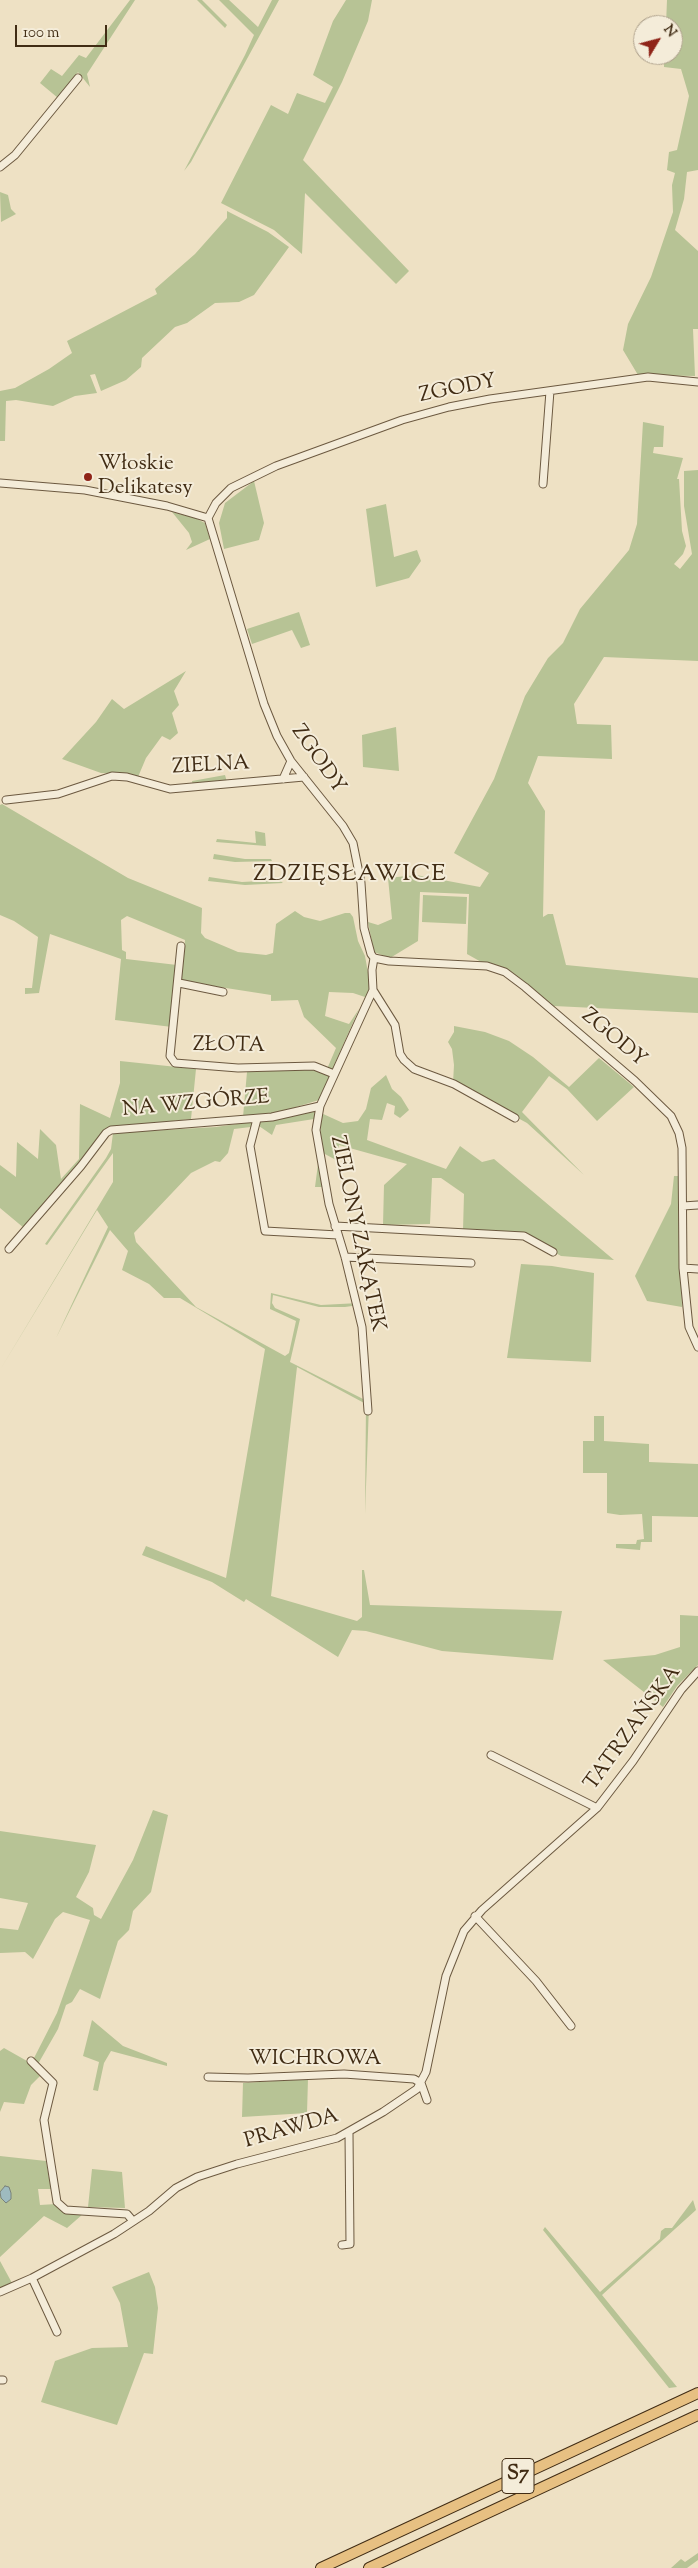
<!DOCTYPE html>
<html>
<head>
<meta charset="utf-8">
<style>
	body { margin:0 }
	#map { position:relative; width:698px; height:2568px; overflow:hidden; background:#eee1c4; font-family:"Sorts Mill Goudy",serif }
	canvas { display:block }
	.north { position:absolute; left:633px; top:15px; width:50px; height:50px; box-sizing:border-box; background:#f4ecd9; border:1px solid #ac9f8a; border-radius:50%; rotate:53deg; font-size:14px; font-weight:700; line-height:20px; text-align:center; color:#412c14 }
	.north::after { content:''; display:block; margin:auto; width:18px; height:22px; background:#8f2418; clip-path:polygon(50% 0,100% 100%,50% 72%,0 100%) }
	.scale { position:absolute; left:15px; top:25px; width:92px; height:22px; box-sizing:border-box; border:2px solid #412c14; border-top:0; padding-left:6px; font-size:15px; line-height:18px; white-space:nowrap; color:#412c14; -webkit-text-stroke:4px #f4ecd9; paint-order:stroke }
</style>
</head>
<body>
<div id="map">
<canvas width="698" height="2568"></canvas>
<div class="north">N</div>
<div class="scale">100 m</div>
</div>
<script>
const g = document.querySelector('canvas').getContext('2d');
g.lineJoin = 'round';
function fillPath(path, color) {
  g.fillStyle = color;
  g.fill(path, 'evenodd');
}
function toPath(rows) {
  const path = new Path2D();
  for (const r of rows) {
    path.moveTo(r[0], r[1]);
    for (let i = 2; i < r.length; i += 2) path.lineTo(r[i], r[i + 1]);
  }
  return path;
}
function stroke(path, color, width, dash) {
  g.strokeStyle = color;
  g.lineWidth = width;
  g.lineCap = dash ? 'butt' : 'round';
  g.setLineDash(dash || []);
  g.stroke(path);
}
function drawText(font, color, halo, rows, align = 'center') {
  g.font = font + ' "Sorts Mill Goudy",serif';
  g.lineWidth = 4;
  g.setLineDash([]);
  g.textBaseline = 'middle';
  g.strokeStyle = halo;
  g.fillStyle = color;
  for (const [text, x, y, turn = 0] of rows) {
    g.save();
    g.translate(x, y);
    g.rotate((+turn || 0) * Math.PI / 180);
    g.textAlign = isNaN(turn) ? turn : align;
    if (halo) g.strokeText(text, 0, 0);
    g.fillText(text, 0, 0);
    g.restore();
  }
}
const green = toPath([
	[130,0,135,0,87,74,90,87,78,72,58,98,40,83,51,69,62,76,79,55,86,58],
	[197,0,202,0,227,25,225,28],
	[219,0,229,0,258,27,272,0,279,0,191,162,184,171,245,55,254,35],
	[346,0,372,0,368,21,342,82,303,160,409,271,396,284,305,193,302,254,274,230,221,203,271,105,288,114,297,93,325,103,333,87,313,75,333,21],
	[667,0,698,0,698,170,687,172,684,199,675,230,698,251,698,329,693,329,695,376,638,375,623,350,628,324,651,277,673,212,672,185,675,173,667,170,669,152,677,150,689,96,681,69,664,67,664,55,673,55,673,25,666,25],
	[0,192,8,195,11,209,16,214,1,222],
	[227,211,268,232,289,247,254,295,239,302,215,303,187,323,175,327,142,358,141,367,126,380,101,391,95,374,90,375,97,393,75,396,53,406,16,400,6,401,5,441,0,441,0,391,15,388,49,369,72,353,67,341,157,294,155,289,195,254,227,218],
	[643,422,664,426,663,447,654,447,653,453,683,458,677,479,679,479,682,531,686,546,683,554,674,564,680,569,692,554,684,506,684,471,698,470,698,661,604,657,574,704,577,724,611,725,612,759,538,756,528,783,545,811,543,917,548,914,553,914,566,965,698,978,698,1013,554,1006,512,973,483,963,467,954,469,894,420,892,418,941,390,958,374,952,368,922,378,925,392,919,388,878,416,875,480,887,489,873,454,853,494,779,525,696,548,658,563,643,580,609,629,550,637,524],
	[254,481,264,523,259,540,224,549,219,523,225,503],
	[386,504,394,557,417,550,421,561,409,578,376,587,366,509],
	[172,512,195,518,205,523,210,539,186,550,192,542,189,533],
	[299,612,310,645,301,648,292,630,252,644,247,629],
	[186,671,174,691,179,705,172,713,178,733,170,740,162,736,146,758,138,777,130,774,101,773,62,759,96,722,112,699,124,709],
	[396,727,399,771,363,767,362,735],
	[225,775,227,782,193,786,192,781],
	[2,804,128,878,202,908,201,933,205,938,238,952,266,955,273,953,276,924,295,911,304,917,320,921,345,913,350,913,353,917,358,941,365,956,371,989,365,997,353,993,329,992,325,1016,349,1024,359,1009,332,1070,327,1069,336,1048,304,1017,298,1000,271,1001,271,995,181,981,185,940,127,916,121,920,122,950,126,952,126,959,177,965,172,1027,115,1020,121,959,50,934,39,993,25,994,25,988,32,988,38,937,14,921,0,915,0,805],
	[255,831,265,833,266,846,216,842,217,839,256,843],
	[214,854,245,859,271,859,272,861,235,862,213,859],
	[209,877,242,882,279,880,283,883,245,885,208,881],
	[423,895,467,897,466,924,422,922],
	[454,1026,485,1032,509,1041,533,1057,569,1087,599,1058,634,1087,597,1121,567,1089,549,1076,522,1112,584,1175,527,1123,453,1083,454,1065,452,1049,448,1042,454,1032],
	[120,1061,196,1069,191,1119,107,1128,24,1228,0,1208,0,1165,16,1177,17,1142,38,1159,40,1129,56,1145,61,1179,79,1159,80,1104,110,1118,120,1083],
	[312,1069,332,1075,319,1100,270,1115,243,1117,247,1072],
	[386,1075,392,1089,401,1097,409,1110,400,1118,394,1114,395,1106,387,1103,382,1120,370,1119,367,1140,446,1169,460,1146,482,1162,494,1159,614,1260,561,1256,523,1234,463,1230,464,1194,441,1178,432,1178,430,1224,383,1225,384,1185,407,1164,339,1145,336,1160,323,1153,320,1140,321,1113,343,1123,358,1121,366,1109,371,1088],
	[315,1110,314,1119,276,1125,272,1135,259,1126,234,1129,228,1153,220,1162,215,1161,191,1173,134,1233,136,1242,196,1307,285,1356,289,1353,296,1321,270,1309,271,1293,321,1305,359,1303,359,1305,345,1307,319,1307,273,1295,272,1303,275,1308,300,1319,290,1362,369,1402,369,1405,365,1514,366,1404,297,1367,271,1596,357,1621,362,1617,362,1570,364,1570,370,1605,562,1611,553,1660,442,1651,366,1631,352,1630,338,1657,246,1599,244,1602,212,1582,142,1555,146,1546,226,1578,265,1349,180,1298,164,1298,149,1284,122,1270,128,1251,110,1230,56,1338,108,1227,97,1210,0,1370,113,1182,113,1153,47,1245,45,1244,106,1158,111,1149,113,1133,216,1127,278,1118],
	[318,1164,323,1187,315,1187],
	[674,1176,679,1176,682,1307,647,1301,635,1276,671,1204],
	[521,1264,552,1266,594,1273,591,1362,507,1358],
	[594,1416,604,1416,604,1441,649,1444,649,1462,698,1464,698,1517,652,1516,652,1542,641,1542,640,1550,616,1548,616,1544,636,1544,637,1540,644,1539,642,1514,620,1515,607,1513,607,1473,583,1473,583,1441,594,1441],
	[680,1615,698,1616,698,1665,677,1686,663,1707,603,1660,655,1655,680,1647],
	[153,1810,168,1815,151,1892,133,1911,129,1930,118,1941,100,1999,80,1989,72,2002,66,2005,58,2029,38,2064,34,2058,57,2013,90,1920,63,1912,55,1919,33,1959,25,1952,0,1953,0,1928,18,1930,28,1903,0,1898,0,1831,96,1845,89,1872,76,1897,93,1908,94,1915,101,1919,133,1860],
	[92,2020,123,2046,167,2063,167,2066,111,2051,104,2063,98,2091,93,2090,99,2062,83,2056],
	[4,2048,27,2061,40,2076,31,2085,24,2104,4,2102,0,2112,0,2051],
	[308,2079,307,2113,242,2117,243,2083],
	[0,2156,46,2161,51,2189,38,2189,40,2205,56,2204,83,2214,67,2228,44,2216,0,2257],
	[92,2169,122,2172,125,2208,88,2207],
	[693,2200,696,2210,602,2295,677,2387,669,2388,543,2230,545,2227,600,2292,660,2239,661,2231,665,2228,672,2228],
	[0,2261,12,2283,0,2288],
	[149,2272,155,2287,158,2308,153,2354,144,2353,117,2425,41,2402,55,2361,92,2348,128,2347,120,2303,112,2287],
	[698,2553,698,2560,687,2568,671,2568,681,2559,685,2562]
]);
const water = toPath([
	[5,2186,9,2187,11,2193,11,2199,6,2203,1,2198,0,2192,5,2186]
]);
const minor = toPath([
	[0,167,15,155,78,78],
	[698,382,648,377,490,399,449,407,402,420,276,466,231,488,216,503,208,518,264,704,277,736,291,761,343,826,353,843,361,883,364,928,371,954,374,958,389,961,487,966,505,972,525,987,635,1081,671,1116,679,1133,682,1148,683,1268,689,1327,698,1347],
	[0,483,85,490,167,506,208,518],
	[543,484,550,391],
	[283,779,291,761],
	[6,800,58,794,112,776,127,777,170,789,304,777],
	[181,946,170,1056,175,1063,238,1068,314,1066,334,1074],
	[179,983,223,992],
	[373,990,395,1025,400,1054,404,1060,414,1069,454,1084,515,1118],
	[257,1119,250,1146,265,1231,338,1235],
	[683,1206,698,1205],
	[335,1226,524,1236,553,1252],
	[9,1249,81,1166,106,1133,111,1130,272,1117,320,1106],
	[345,1257,471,1263],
	[683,1268,698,1269],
	[368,1411,362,1327,345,1257,329,1204,316,1130,320,1106,373,990,372,970,374,958],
	[491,1755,597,1808],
	[475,1916,536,1981,571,2026],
	[31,2061,53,2083,44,2120,57,2202,66,2210,127,2214,133,2221],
	[208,2077,248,2078,344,2074,414,2079,421,2083,427,2100],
	[342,2245,350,2244,349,2133],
	[32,2278,57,2332],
	[0,2292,32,2278,114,2234,149,2211,176,2188,197,2177,237,2164,337,2138,383,2112,417,2089,426,2072,446,1976,464,1931,482,1910,597,1808,633,1761,681,1690,698,1671],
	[0,2380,3,2380]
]);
const highway = toPath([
	[321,2568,698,2393],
	[369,2568,698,2415]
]);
const markers = [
	[88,477,5,"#8f2418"]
];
const shields = [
	[518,2476,32]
];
const shieldNames = [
	["S7",518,2476]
];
const streetNames = [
	["ZGODY",458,390,-11],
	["ZGODY",317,760,55],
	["ZIELNA",211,767,-3],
	["ZGODY",613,1039,40],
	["ZŁOTA",229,1047,1],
	["NA WZGÓRZE",196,1105,-5],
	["ZIELONY ZAKĄTEK",356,1234,78],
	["TATRZAŃSKA",634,1729,-54],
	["WICHROWA",315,2060],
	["PRAWDA",292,2130,-16]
];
const poiNames = [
	["Włoskie",98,465],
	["Delikatesy",98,489]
];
const quarterNames = [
	["ZDZIĘSŁAWICE",350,876]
];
fillPath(green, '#b7c395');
fillPath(water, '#9ebbbf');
stroke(water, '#79827b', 1);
stroke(minor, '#6c5940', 9);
stroke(highway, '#412c14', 12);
stroke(minor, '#f4ecd9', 7);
stroke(highway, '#e7c082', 10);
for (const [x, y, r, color] of markers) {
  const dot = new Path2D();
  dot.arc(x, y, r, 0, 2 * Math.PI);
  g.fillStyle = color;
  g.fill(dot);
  stroke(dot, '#f4ecd9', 2);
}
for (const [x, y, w] of shields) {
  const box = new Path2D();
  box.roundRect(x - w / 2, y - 17.5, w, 35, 4);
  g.fillStyle = '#f4ecd9';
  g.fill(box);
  stroke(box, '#412c14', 1);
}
drawText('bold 20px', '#412c14', null, shieldNames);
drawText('21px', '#412c14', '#f4ecd9', streetNames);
drawText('21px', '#412c14', '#f4ecd9', poiNames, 'left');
g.letterSpacing = '1px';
drawText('24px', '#412c14', '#f4ecd9', quarterNames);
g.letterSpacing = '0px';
</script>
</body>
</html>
